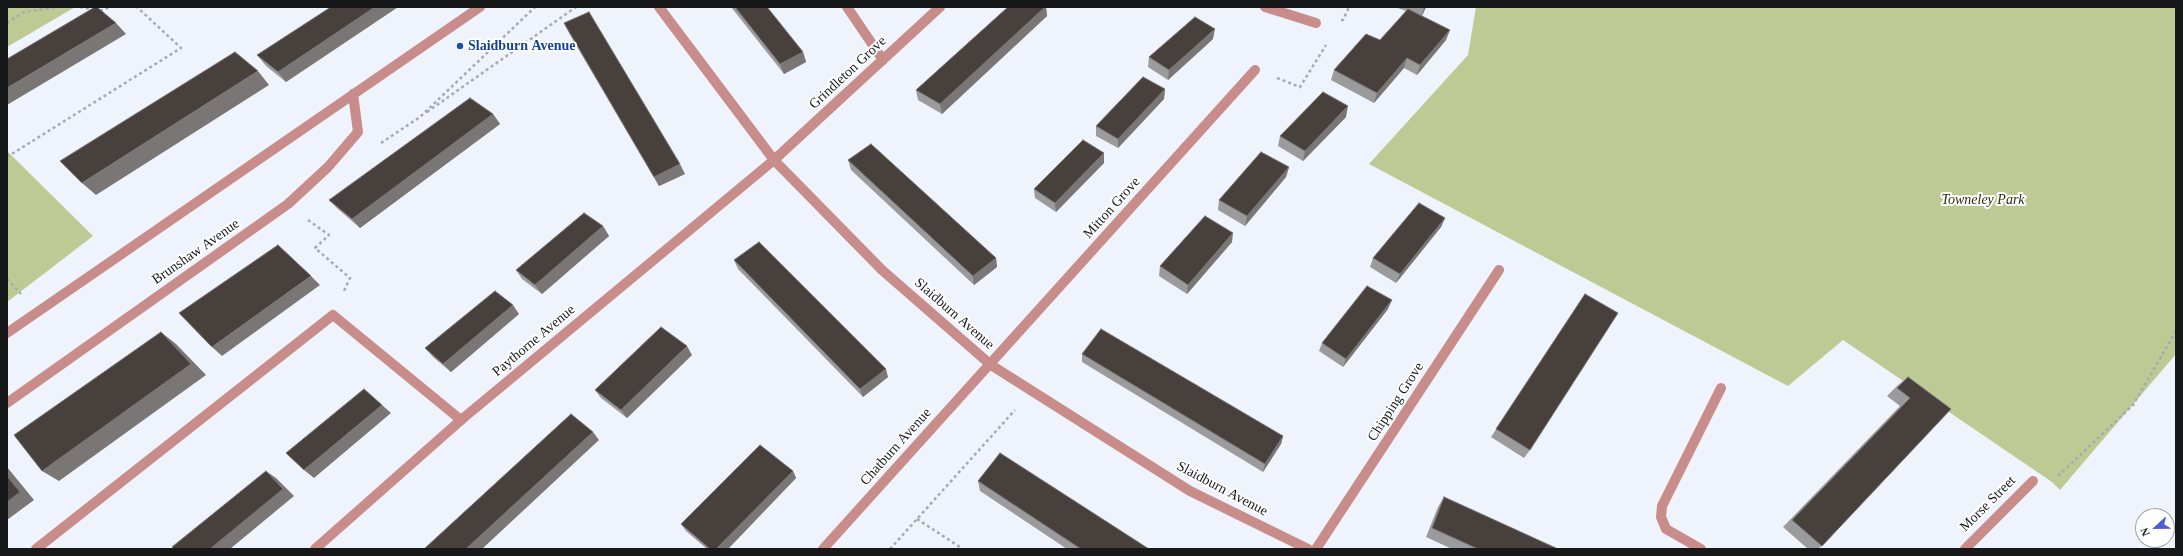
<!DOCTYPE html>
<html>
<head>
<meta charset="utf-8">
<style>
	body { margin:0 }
	#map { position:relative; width:2183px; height:556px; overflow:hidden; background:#eff3fb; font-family:Georgia,serif }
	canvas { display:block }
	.frame { position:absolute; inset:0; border:8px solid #16181a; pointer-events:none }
	.north { position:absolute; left:2135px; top:508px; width:40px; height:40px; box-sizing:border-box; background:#fff; border:1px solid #a2a3a3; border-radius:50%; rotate:248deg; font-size:11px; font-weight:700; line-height:16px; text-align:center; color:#16181a }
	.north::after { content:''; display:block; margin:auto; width:14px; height:18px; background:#515dd3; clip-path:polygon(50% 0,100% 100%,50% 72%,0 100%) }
</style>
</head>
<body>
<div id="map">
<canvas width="2183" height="556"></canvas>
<div class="frame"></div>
<div class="north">N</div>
</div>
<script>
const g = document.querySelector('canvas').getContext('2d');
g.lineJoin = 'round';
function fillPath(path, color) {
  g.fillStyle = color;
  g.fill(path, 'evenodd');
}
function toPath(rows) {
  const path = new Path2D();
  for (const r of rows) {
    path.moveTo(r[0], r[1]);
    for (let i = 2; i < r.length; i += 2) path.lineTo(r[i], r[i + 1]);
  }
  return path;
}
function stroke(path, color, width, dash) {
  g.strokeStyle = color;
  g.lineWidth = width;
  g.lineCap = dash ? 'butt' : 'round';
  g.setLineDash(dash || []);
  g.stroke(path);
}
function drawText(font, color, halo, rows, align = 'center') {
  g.font = font + ' Georgia,serif';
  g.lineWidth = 4;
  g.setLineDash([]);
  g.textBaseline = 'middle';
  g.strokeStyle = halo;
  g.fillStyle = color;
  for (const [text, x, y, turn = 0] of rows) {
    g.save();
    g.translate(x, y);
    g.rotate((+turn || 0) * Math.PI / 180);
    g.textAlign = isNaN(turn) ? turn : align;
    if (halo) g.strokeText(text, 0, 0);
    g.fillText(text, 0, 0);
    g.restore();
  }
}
const green = toPath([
	[7,7,75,7,7,47],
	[1476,7,2176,7,2176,354,2060,490,2052,482,1843,340,1788,386,1369,164,1468,55],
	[7,151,93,236,7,302]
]);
const path = toPath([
	[80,7,95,10],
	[100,11,110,7],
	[1341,20,1343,20,1349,7],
	[7,23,24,12,58,7],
	[1277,78,1300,87,1326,45],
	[427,112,576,7],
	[381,143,420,117,535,7],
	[7,157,181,48,137,7],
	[308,220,329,235,315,248,350,278,343,293],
	[7,279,21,294],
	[2058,476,2133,405,2176,331],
	[917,519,963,549],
	[890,549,1015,410]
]);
const service = toPath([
	[36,549,333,315,461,420],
	[1701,549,1666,529,1661,517,1662,506,1721,388]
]);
const minor = toPath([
	[659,7,774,160,882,270,991,365,1190,491,1308,549],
	[847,7,883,60],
	[1265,7,1316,23],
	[7,333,480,7],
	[7,403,288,204,328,167,358,132,353,94],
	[315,549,461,420,774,160,940,7],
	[823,549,1255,70],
	[1316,549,1499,270],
	[1965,549,2033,481]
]);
const wall = toPath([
	[331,7,398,7,286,82,266,66,257,55],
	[731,7,767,7,803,52,806,62,784,74],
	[1008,7,1046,7,1047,16,942,114,918,100,916,90],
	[1395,7,1426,7,1422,16,1446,40,1417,75,1404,68,1374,103,1331,80,1334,70,1380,40,1406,11],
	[564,23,685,174,659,186,569,33],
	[1213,39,1168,80,1148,67,1149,57],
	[1165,89,1164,99,1118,148,1096,136,1096,126],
	[493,114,500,124,360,228,338,209,329,200],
	[1346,117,1303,161,1278,146,1280,136],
	[848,160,996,258,997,267,974,285,851,170],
	[1104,163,1056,212,1035,198,1034,189],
	[1289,167,1286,177,1245,226,1218,210,1219,200],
	[1445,218,1441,227,1396,283,1370,267,1373,258],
	[603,226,609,236,542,294,522,279,516,270],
	[1232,242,1187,294,1159,276,1160,266],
	[734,260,888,377,863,397,738,269],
	[1585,294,1530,450,1524,458,1491,437],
	[1388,309,1343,367,1319,351,1322,343],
	[519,314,451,372,433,357,425,348],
	[1082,354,1283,436,1281,444,1263,472,1082,362],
	[692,355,627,418,601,398,595,390],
	[1908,377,1951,409,1822,546,1817,549,1808,549,1783,527,1900,406,1887,396,1898,385],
	[793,471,796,478,728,549,707,549,686,531,681,524],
	[978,481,1149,549,1067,549,980,491],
	[1444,497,1558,549,1452,549,1426,537,1438,507]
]);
const shadedWall = toPath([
	[375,7,398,7,286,82,278,72],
	[1045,7,1046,7,1047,16,942,114,940,104],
	[1424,7,1426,7,1422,16],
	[116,23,126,34,7,105,7,88],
	[1215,29,1213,39,1168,80,1169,70],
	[1450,30,1446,40,1417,75,1420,65],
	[803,52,806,62,784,74,780,64],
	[1407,58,1404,68,1374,103,1377,93],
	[258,71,269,85,96,195,82,183],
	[1165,89,1164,99,1118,148,1118,139],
	[1348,106,1346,117,1303,161,1305,151],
	[493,114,500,124,360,228,352,219],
	[1104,153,1104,163,1056,212,1055,203],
	[680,164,685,174,659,186,654,177],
	[1289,167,1286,177,1245,226,1247,216],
	[1445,218,1441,227,1396,283,1400,274],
	[603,226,609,236,542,294,535,285],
	[1233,233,1232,242,1187,294,1188,285],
	[996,258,997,267,974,285,973,276],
	[311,276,320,285,222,356,212,347],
	[1392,300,1388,309,1343,367,1346,359],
	[513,305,519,314,451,372,443,364],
	[161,332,176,344,206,375,59,481,42,471],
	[687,346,692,355,627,418,621,410],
	[886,369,888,377,863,397,860,389],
	[382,405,391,413,314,478,304,470],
	[593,432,599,440,482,549,466,549],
	[1283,436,1281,444,1263,472,1265,464],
	[7,467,34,500,7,520],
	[266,471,276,478,294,496,230,549,210,549],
	[793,471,796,478,728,549,716,549]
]);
const building = toPath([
	[95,7,97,7,116,23,7,88,7,59,95,7],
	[331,7,375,7,278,72,257,55,331,7],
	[735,7,767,7,803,52,780,64,735,7],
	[1008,7,1045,7,940,104,916,90,1008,7],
	[1408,9,1450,30,1420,65,1407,58,1377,93,1334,70,1366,34,1380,40,1408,9],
	[589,12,680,164,654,177,564,23,589,12],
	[1195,17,1215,29,1169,70,1149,57,1195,17],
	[235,52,258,71,82,183,60,161,235,52],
	[1143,77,1165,89,1118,139,1096,126,1143,77],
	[1323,92,1348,106,1305,151,1280,136,1323,92],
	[470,98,493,114,352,219,329,200,470,98],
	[1083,140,1104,153,1055,203,1034,189,1083,140],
	[871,144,996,258,973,276,848,160,871,144],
	[1261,152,1289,167,1247,216,1219,200,1261,152],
	[1419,203,1445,218,1400,274,1373,258,1419,203],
	[584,213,603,226,535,285,516,270,584,213],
	[1205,216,1233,233,1188,285,1160,266,1205,216],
	[759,242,886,369,860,389,734,260,759,242],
	[278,245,311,276,212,347,179,313,278,245],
	[1367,286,1392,300,1346,359,1322,343,1367,286],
	[495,291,513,305,443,364,425,348,495,291],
	[1585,294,1618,313,1530,450,1496,429,1585,294],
	[661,327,687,346,621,410,595,390,661,327],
	[1101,329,1283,436,1265,464,1082,354,1101,329],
	[161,332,191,364,42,471,14,435,161,332],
	[1908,377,1951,409,1822,546,1792,520,1910,398,1897,388,1908,377],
	[364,389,382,405,304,470,286,453,364,389],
	[571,414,593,432,466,549,424,549,571,414],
	[760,445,793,471,716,549,710,549,681,524,760,445],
	[1000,453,1149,549,1081,549,978,481,1000,453],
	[266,471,283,489,210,549,174,549,172,547,266,471],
	[7,476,20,492,7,502,7,476],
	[1444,497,1558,549,1478,549,1432,528,1444,497]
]);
const markers = [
	[460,46,4,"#1a4fb4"]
];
const transitNames = [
	["Slaidburn Avenue",468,46]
];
const streetNames = [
	["Grindleton Grove",848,73,-43],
	["Mitton Grove",1112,208,-48],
	["Brunshaw Avenue",196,252,-35],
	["Slaidburn Avenue",954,314,41],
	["Paythorne Avenue",534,341,-40],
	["Chipping Grove",1396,402,-57],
	["Chatburn Avenue",896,447,-48],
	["Slaidburn Avenue",1222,489,28],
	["Morse Street",1988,504,-45]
];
const parkNames = [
	["Towneley Park",1983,200]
];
fillPath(green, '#bdca93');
stroke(path, '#a7abb1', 2.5, [3, 3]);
stroke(service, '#c88d8a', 10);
stroke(minor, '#c88d8a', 10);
fillPath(wall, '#9b9a9c');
fillPath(shadedWall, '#797675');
fillPath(building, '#47403c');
stroke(building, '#797675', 1);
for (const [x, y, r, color] of markers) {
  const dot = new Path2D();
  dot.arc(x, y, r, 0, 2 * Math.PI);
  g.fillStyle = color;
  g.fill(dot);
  stroke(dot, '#fff', 1.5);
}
drawText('bold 14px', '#164399', '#fff', transitNames, 'left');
drawText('14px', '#16181a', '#fff', streetNames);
drawText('italic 14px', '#29300e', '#fff', parkNames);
</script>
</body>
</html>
